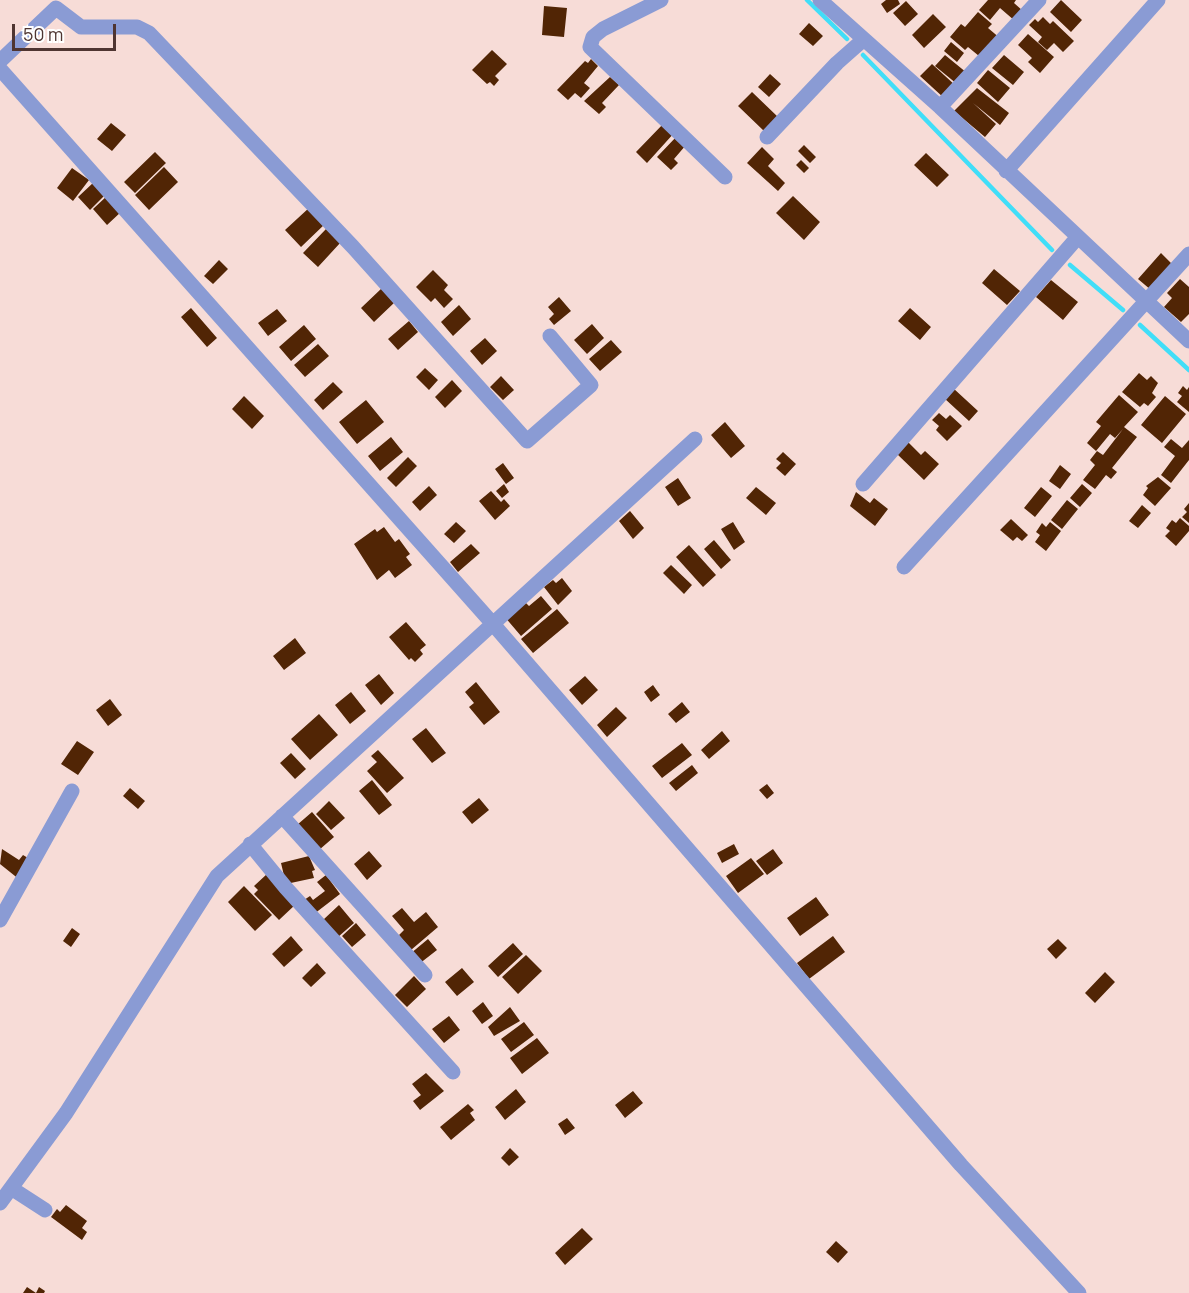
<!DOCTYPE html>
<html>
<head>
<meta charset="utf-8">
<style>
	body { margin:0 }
	#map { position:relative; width:1189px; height:1293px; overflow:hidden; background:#f7dcd7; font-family:Manrope,sans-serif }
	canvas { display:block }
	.scale { position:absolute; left:12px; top:24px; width:104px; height:27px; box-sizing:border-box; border:3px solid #4f3531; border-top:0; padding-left:8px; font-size:18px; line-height:21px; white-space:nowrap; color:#4f3531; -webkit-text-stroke:4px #fff; paint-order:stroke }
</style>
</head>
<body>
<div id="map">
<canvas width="1189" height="1293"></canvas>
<div class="scale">50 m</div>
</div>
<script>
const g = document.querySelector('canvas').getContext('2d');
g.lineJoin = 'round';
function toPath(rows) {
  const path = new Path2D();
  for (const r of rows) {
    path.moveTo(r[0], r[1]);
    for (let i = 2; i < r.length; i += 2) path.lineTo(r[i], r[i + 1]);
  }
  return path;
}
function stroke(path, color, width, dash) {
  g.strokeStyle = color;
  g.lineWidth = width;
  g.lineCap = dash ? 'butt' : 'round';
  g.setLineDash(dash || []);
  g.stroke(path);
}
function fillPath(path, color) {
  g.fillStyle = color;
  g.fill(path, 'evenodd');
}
const stream = toPath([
	[807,0,847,39],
	[863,55,1052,250],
	[1070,265,1123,310],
	[1140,325,1189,370]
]);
const building = toPath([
	[886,0,898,0,900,4,887,13,881,4],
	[988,0,1016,0,1014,3,1023,11,1015,21,1000,8,990,20,979,10],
	[1061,0,1082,20,1071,32,1050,12],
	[906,1,918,14,905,26,893,13],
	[544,6,567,8,564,37,542,35],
	[978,12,992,24,988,28,1001,39,979,56,968,47,965,50,950,37,961,24,965,27],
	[933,14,946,27,924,48,912,35],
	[1043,17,1050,24,1053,21,1074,41,1063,52,1054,43,1047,50,1038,42,1042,37,1029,25,1035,19,1038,22],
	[809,23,823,36,813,46,799,34],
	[1028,34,1054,57,1040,73,1028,62,1032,58,1018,45],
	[951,42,964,53,957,62,944,51],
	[492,50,507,64,495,76,499,80,494,86,490,82,487,84,472,70],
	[945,55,967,73,957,84,935,66],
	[1004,55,1024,72,1013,85,992,68],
	[591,59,598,66,584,83,590,88,581,98,575,93,568,100,557,90,585,61,588,63],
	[932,64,956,86,944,98,920,76],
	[988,70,1010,88,998,102,977,83],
	[770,74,781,84,769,97,758,87],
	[610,77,619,85,602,103,606,107,599,114,584,101],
	[977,88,1009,113,1000,125,973,103,996,124,985,137,954,111],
	[752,92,778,117,764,131,738,106],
	[665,122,675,132,647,163,636,152],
	[111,123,126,135,112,151,97,139],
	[677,136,686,145,674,159,678,163,671,170,657,157],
	[804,145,816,157,810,163,798,151],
	[762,147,774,159,768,166,785,183,778,191,747,163],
	[155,152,166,163,135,193,124,182],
	[926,153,949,175,937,187,914,165],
	[801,160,809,168,804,173,796,165],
	[164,167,178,182,149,210,135,195],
	[72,168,89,180,73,201,57,188],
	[94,182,106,194,90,210,78,197],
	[108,195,122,211,107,225,93,209],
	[793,196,820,222,804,240,776,213],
	[310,207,326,223,301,247,285,230],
	[326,229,341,242,318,267,303,253],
	[1161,253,1173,265,1151,290,1138,279],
	[219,260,228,269,213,284,204,276],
	[994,269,1020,291,1007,305,982,283],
	[433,270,448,285,444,290,453,299,444,308,435,298,431,302,416,287],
	[1180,279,1189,287,1189,314,1181,322,1164,307,1172,298,1167,293],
	[1051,280,1078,302,1063,320,1036,297],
	[382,288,395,302,374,322,361,308],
	[559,297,571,311,554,325,549,319,554,314,548,307],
	[459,305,471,319,453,336,441,322],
	[191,308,217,338,207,347,181,317],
	[910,308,931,327,920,340,898,321],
	[277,309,287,321,268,336,258,323],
	[409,321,418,332,398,350,388,339],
	[592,324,604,338,587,354,574,340],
	[304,325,316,339,291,361,279,347],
	[485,338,497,351,482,365,470,351],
	[611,340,622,352,600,371,589,359],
	[318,344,329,356,305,377,294,365],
	[425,368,438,380,429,390,416,377],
	[1139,373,1147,380,1151,376,1158,383,1152,393,1156,397,1148,406,1144,403,1140,407,1122,392],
	[501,376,514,390,503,400,490,387],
	[452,380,462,391,445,408,435,397],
	[333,382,343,392,323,410,314,400],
	[1183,386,1187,390,1189,387,1189,412,1177,402,1182,396,1178,393],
	[953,388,978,411,969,421,944,398],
	[1119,395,1138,412,1124,427,1137,437,1112,468,1117,472,1111,479,1106,475,1095,489,1083,480,1095,465,1090,460,1097,451,1103,455,1123,429,1115,438,1110,434,1096,451,1087,443,1101,426,1096,422],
	[244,396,264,416,252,429,232,409],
	[1165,396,1186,414,1162,443,1141,425],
	[366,400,384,422,357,444,339,422],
	[939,413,946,419,950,415,962,426,947,441,936,430,939,426,932,420],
	[725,422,745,446,731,458,711,435],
	[391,437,403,452,380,471,368,456],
	[1171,439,1182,448,1189,440,1189,460,1171,483,1161,475,1175,456,1164,447],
	[908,442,921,455,925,451,939,464,924,480,897,454],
	[783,452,796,464,785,476,776,468,781,463,776,459],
	[408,457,417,466,396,487,387,478],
	[503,463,514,478,506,484,495,469],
	[1060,465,1071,474,1060,489,1049,481],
	[1158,477,1171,488,1155,506,1143,495,1148,488,1146,486],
	[678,478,691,498,678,506,665,487],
	[504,484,509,492,502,498,496,491],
	[1082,484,1092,493,1080,507,1070,498],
	[429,486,437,495,420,511,412,502],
	[756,487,776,503,766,515,746,498],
	[1041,487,1052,496,1035,517,1024,508],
	[491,491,501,502,504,499,510,506,495,520,479,501],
	[856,492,870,503,874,498,888,509,875,526,850,506],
	[1067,500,1078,509,1062,529,1051,520],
	[1189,503,1189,523,1182,517,1187,512,1184,509],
	[1142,505,1151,513,1138,528,1129,521],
	[630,511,644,528,633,539,619,521],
	[1180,518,1189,526,1189,531,1176,546,1165,536,1170,531,1166,528,1172,520,1176,523],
	[1011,519,1028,535,1022,541,1017,537,1013,541,1000,530],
	[456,522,466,531,454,543,444,534],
	[733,522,745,542,734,550,721,529],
	[1050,522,1061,531,1046,551,1035,542,1040,535,1036,532,1042,523,1046,527],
	[384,527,395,542,399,539,410,554,406,557,412,565,395,578,389,570,377,580,354,544,375,529,377,532],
	[714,540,731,560,721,569,704,549],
	[471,544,480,553,458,572,450,562],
	[689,545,716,575,703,587,676,557],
	[671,565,692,585,684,594,663,573],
	[562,578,572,591,558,605,544,587,553,580,556,583],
	[541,596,552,609,521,636,504,616,523,600,529,606],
	[557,609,569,623,533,653,521,639],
	[406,622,426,645,420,650,423,654,415,662,411,658,409,660,389,637],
	[295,638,306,653,284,670,273,656],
	[379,674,394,693,381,705,365,685],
	[585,676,598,690,582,705,569,690],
	[476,682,500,712,484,725,469,707,474,703,465,692],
	[653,685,660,695,651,702,644,692],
	[351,692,366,711,350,724,335,705],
	[110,699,122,715,108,726,96,710],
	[682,702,690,712,676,723,668,714],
	[616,707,627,718,607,737,597,725],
	[319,714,338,735,310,760,291,739],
	[426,728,446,753,432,763,412,739],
	[722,731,730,741,709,759,701,750],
	[77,741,94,752,78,775,61,764],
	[682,743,692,755,662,778,652,766],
	[378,750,404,778,387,793,367,771,377,762,371,756],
	[291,753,306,769,295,779,280,763],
	[692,765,698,773,676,791,669,783],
	[372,780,392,805,379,815,359,791],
	[767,784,774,793,767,799,759,790],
	[130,788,145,801,138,809,123,796],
	[479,798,489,810,472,824,462,812],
	[329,801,345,818,331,830,316,814],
	[312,812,334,837,319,850,297,825],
	[734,844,739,854,722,863,717,853],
	[2,849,19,860,23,855,33,861,20,880,0,864],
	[773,849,783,863,767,875,756,861],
	[369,851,382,866,367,880,354,864],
	[309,856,315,870,312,871,314,878,286,884,281,863],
	[751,858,764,874,738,893,726,876],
	[267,874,296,904,279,920,254,894,258,890,254,886],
	[326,875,340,894,314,914,304,900,310,896,313,900,325,891,317,882],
	[244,886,272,915,255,931,228,902],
	[816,897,829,915,800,936,787,918],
	[339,905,354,923,338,937,323,920],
	[402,908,414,922,426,912,438,927,411,950,399,935,404,930,392,916],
	[356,923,366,935,352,947,342,936],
	[72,928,80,934,71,947,63,941],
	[291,936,303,950,284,967,272,954],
	[833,936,845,952,809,979,797,963],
	[428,939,437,950,419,964,410,954],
	[1058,939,1067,948,1056,959,1047,949],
	[513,943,523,954,498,977,488,966],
	[526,955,542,971,518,994,502,977],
	[317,963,326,973,311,987,302,978],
	[462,968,474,982,457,996,445,982],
	[1105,972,1115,982,1095,1003,1085,993],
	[414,976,426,989,407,1007,395,995],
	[483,1002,493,1016,482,1024,472,1011],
	[510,1007,520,1021,494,1036,488,1027],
	[449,1016,460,1030,444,1043,432,1029],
	[524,1022,534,1035,511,1052,501,1039],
	[537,1038,549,1053,522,1074,510,1058],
	[426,1073,444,1091,420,1110,413,1101,421,1095,412,1084],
	[516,1089,526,1102,505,1120,495,1107],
	[633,1091,643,1103,625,1118,615,1105],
	[468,1104,474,1110,470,1113,475,1120,451,1140,440,1127],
	[567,1118,575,1128,565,1135,558,1124],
	[510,1148,519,1157,509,1166,501,1158],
	[66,1205,87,1221,82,1228,87,1232,82,1240,51,1217,57,1209,60,1212],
	[582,1228,593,1239,565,1265,555,1253],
	[836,1241,848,1252,838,1263,826,1252],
	[27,1287,36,1293,39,1287,45,1291,44,1293,23,1293]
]);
const minor = toPath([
	[661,0,603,29,593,37,590,47,725,177],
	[820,0,940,107,1189,341],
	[0,61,56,8,81,27,137,27,149,33,353,247,527,441,591,385,550,336],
	[0,69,493,624,961,1165,1079,1293],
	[940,107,1039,0],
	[767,137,837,63,863,40],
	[1006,171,1158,0],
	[863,484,1077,238],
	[904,567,1189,254],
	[282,816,425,975],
	[250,844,286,888,453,1072],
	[0,920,72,791],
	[11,1188,45,1210],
	[0,1203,66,1113,217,876,695,439]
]);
stroke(stream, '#41def8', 4.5);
fillPath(building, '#512505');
stroke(minor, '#8a9bd4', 15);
</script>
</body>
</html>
